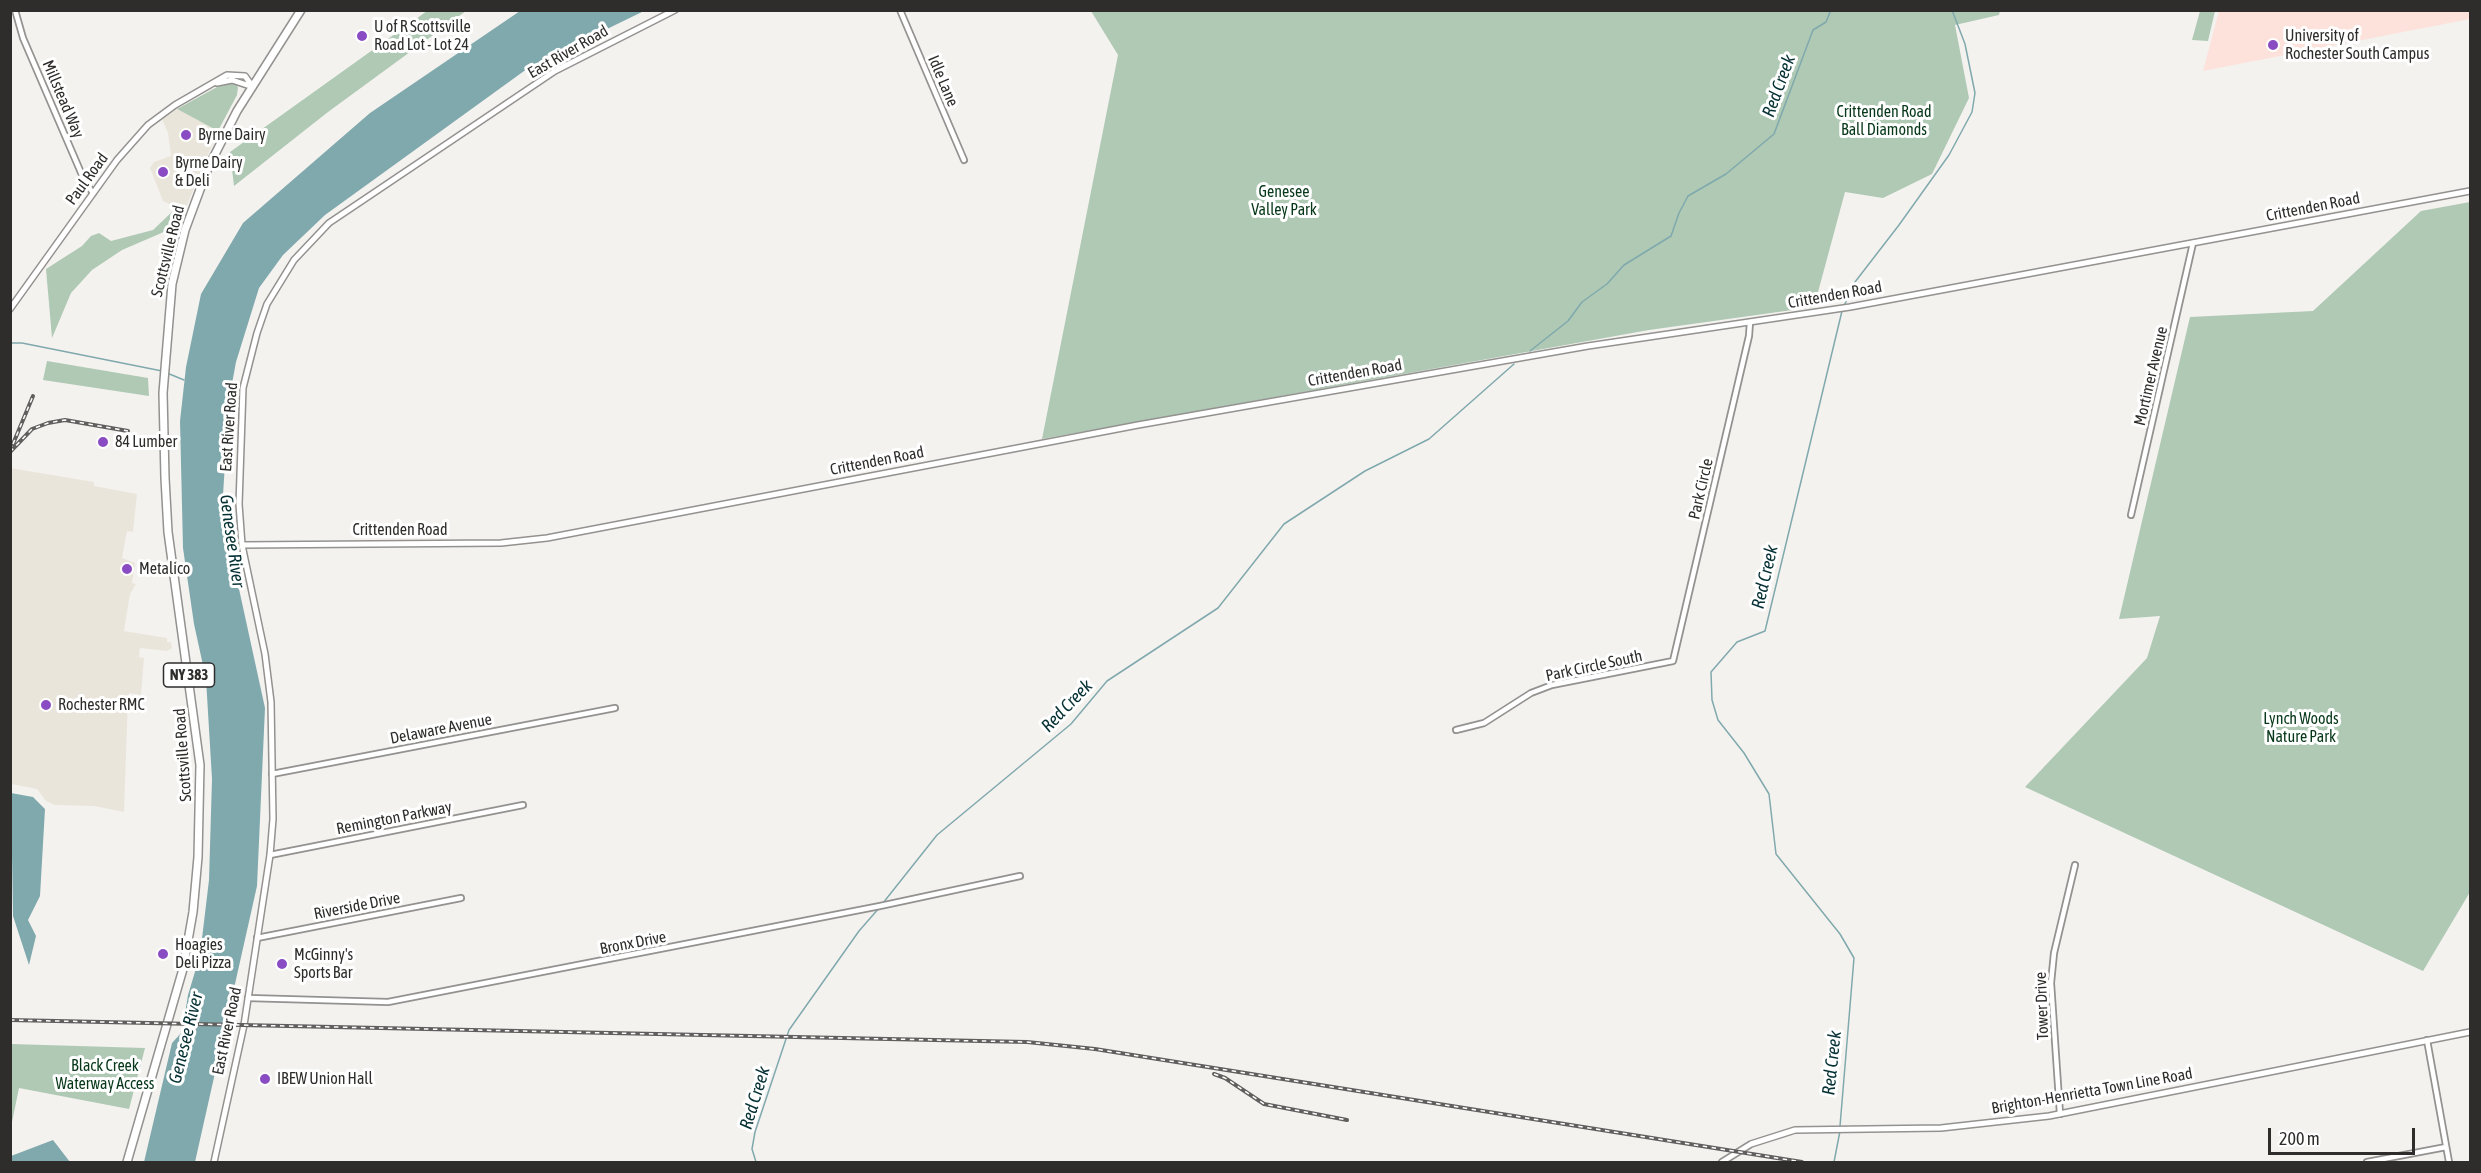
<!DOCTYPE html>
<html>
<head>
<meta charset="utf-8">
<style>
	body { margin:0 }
	#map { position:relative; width:2481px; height:1173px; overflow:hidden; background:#f4f2ef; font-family:"Asap Condensed",sans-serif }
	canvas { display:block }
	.frame { position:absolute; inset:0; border:12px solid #2e2d2c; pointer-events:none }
	.scale { position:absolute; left:2268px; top:1128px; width:147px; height:27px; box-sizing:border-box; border:3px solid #2e2d2c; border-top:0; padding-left:8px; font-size:18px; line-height:21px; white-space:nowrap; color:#2e2d2c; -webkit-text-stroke:4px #fff; paint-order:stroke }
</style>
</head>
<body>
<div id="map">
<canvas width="2481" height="1173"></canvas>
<div class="frame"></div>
<div class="scale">200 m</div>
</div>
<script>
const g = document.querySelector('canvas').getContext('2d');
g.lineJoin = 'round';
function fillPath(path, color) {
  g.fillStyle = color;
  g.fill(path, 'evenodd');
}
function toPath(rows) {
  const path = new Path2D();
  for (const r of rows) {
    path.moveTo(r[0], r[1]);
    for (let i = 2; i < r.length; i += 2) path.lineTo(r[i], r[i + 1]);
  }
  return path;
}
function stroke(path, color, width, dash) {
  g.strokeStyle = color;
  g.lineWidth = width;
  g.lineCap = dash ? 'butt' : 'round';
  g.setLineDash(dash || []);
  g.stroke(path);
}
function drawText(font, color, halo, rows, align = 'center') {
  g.font = font + ' "Asap Condensed",sans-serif';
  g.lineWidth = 6;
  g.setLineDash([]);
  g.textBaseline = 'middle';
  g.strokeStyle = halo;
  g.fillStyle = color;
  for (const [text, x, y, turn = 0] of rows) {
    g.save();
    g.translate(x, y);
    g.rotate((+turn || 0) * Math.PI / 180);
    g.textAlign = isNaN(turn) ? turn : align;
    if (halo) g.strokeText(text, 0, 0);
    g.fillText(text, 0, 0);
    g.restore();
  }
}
const built = toPath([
	[177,109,218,131,184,212,163,201,150,168,154,162,171,156,168,133,162,119],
	[10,468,94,482,94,486,137,494,133,532,127,531,122,558,135,563,132,583,136,584,130,594,124,631,167,638,167,642,171,642,172,648,167,651,140,648,139,657,144,658,141,695,129,693,128,698,124,812,94,806,55,805,46,801,37,789,11,784]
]);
const education = toPath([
	[2219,11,2470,10,2470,19,2203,71]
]);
const green = toPath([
	[427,11,466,11,328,112,234,186,230,152],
	[1091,11,2000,11,1999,15,1955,25,1969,98,1932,174,1883,198,1845,192,1814,307,1649,330,1042,439,1118,55],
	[2200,11,2215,11,2208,41,2192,40],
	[234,83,238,87,237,95,218,131,177,109,217,87],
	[2470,202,2470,892,2423,971,2025,787,2147,658,2160,616,2119,619,2190,317,2313,311,2421,211],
	[176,208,184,212,180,225,122,250,92,270,71,293,52,338,46,269,82,246,91,236,99,233,111,241,153,230],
	[47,361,148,378,149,396,43,380],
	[11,1044,145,1048,129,1109,19,1088,11,1127]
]);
const water = toPath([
	[520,11,644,11,531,66,325,215,283,255,259,288,236,362,229,400,222,511,265,708,257,886,195,1162,144,1162,172,1043,182,1032,188,995,200,955,209,880,212,779,206,679,194,624,183,548,180,421,186,367,201,294,243,223,370,113],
	[11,793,33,797,45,809,40,896,28,920,36,936,29,965,13,916],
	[53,1140,70,1162,11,1162,11,1156]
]);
const stream = toPath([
	[1844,306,1855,282,1899,225,1949,155,1972,112,1975,93,1965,44,1952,10],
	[10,343,22,343,162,371],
	[1530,351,1568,321,1582,302,1607,284,1624,265,1671,236,1679,213,1688,196,1726,174,1774,134,1813,30,1826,22,1831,10],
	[167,373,184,380],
	[883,903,937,835,1071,724,1107,681,1218,608,1284,524,1365,471,1429,439,1514,364],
	[1840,1126,1854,958,1840,934,1776,854,1769,794,1744,753,1718,720,1712,700,1711,672,1737,642,1765,631,1842,311],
	[756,1162,752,1149,755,1132,789,1030,859,931,880,907],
	[1834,1162,1840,1131]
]);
const minor = toPath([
	[15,10,23,38,85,182,93,193],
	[900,10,964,160],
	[2131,515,2193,243],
	[1456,730,1484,723,1531,693,1552,685,1673,661,1749,336,1750,322],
	[272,774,615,708],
	[270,855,523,805],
	[257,938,461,898],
	[248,998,388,1002,880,906,1020,876],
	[2427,1040,2449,1162],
	[2060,1114,2051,983,2054,953,2075,865],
	[2367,1162,2446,1147]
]);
const tertiary = toPath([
	[217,83,232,80,253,87],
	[10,309,117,160,148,125,175,105,227,75,245,76,253,87],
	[242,545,501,543,547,538,1138,425,1588,346,1850,307,2470,191],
	[214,1162,244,1025,270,855,273,819,271,702,265,654,242,545,239,504,243,388,257,333,267,304,294,260,329,223,555,71,675,10],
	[1722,1162,1751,1144,1795,1130,1941,1128,2049,1116,2470,1032]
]);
const primary = toPath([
	[127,1162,183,969,193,912,198,857,200,765,168,532,165,478,163,393,172,284,185,230,208,168,237,111,301,10]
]);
const rail = toPath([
	[13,444,33,396],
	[10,452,32,429,48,423,65,420,128,431],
	[10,1020,1027,1042,1095,1049,1802,1162],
	[1214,1074,1225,1078,1264,1104,1347,1120]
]);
const markers = [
	[362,36,6,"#8a4cc2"],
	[2273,45,6,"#8a4cc2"],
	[186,135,6,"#8a4cc2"],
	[163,172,6,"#8a4cc2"],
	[103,442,6,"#8a4cc2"],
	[127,569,6,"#8a4cc2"],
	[46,705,6,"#8a4cc2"],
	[163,954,6,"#8a4cc2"],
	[282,964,6,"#8a4cc2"],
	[265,1079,6,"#8a4cc2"]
];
const shields = [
	[189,675,51]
];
const shieldNames = [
	["NY 383",189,675]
];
const poiNames = [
	["U of R Scottsville",374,27],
	["Road Lot - Lot 24",374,45],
	["University of",2285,36],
	["Rochester South Campus",2285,54],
	["Byrne Dairy",198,135],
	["Byrne Dairy",175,163],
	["& Deli",175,181],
	["84 Lumber",115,442],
	["Metalico",139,569],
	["Rochester RMC",58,705],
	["Hoagies",175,945],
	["Deli Pizza",175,963],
	["McGinny's",294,955],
	["Sports Bar",294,973],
	["IBEW Union Hall",277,1079]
];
const streetNames = [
	["East River Road",568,52,-30],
	["Idle Lane",943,81,67],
	["Millstead Way",63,99,67],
	["Paul Road",87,179,-54],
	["Crittenden Road",2313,207,-11],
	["Scottsville Road",168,251,-76],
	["Crittenden Road",1835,295,-10],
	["Crittenden Road",1355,373,-10],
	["Mortimer Avenue",2151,376,-77],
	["East River Road",229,427,-86],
	["Crittenden Road",877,461,-11],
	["Park Circle",1701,489,-77],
	["Crittenden Road",400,530],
	["Park Circle South",1594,666,-12],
	["Delaware Avenue",441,729,-11],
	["Scottsville Road",183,755,-94],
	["Remington Parkway",394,818,-11],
	["Riverside Drive",357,906,-11],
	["Bronx Drive",633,943,-11],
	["Tower Drive",2042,1006,-92],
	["East River Road",227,1031,-78],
	["Brighton-Henrietta Town Line Road",2092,1091,-10]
];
const parkNames = [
	["Crittenden Road",1884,112],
	["Ball Diamonds",1884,130],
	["Genesee",1284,192],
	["Valley Park",1284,210],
	["Lynch Woods",2301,719],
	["Nature Park",2301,737],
	["Black Creek",105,1066],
	["Waterway Access",105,1084]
];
const waterNames = [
	["Red Creek",1779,86,-70],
	["Genesee River",232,541,82],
	["Red Creek",1765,577,-77],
	["Red Creek",1067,706,-46],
	["Genesee River",186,1038,-76],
	["Red Creek",1832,1063,-84],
	["Red Creek",755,1098,-73]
];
fillPath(built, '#eae5db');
fillPath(education, '#fce2db');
fillPath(green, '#afc9b4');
fillPath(water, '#80a9ad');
stroke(stream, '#80a9ad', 1.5);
stroke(minor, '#949290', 8);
stroke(tertiary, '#949290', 8);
stroke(primary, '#949290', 10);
stroke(minor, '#fff', 4.5);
stroke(tertiary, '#fff', 5);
stroke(primary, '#fff', 7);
stroke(rail, '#605f5d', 4);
stroke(rail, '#fff', 1.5, [4.5]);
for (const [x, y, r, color] of markers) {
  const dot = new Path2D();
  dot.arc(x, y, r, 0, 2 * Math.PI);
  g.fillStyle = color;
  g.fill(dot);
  stroke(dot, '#fff', 2);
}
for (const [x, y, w] of shields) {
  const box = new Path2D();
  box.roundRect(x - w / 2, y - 12, w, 24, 4.5);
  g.fillStyle = '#fff';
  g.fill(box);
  stroke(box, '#2e2d2c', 1.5);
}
drawText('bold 15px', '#2e2d2c', null, shieldNames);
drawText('16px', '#2e2d2c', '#fff', poiNames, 'left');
drawText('16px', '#2e2d2c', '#fff', streetNames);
drawText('16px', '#063718', '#fff', parkNames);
drawText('italic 18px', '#053034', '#fff', waterNames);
</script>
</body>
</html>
